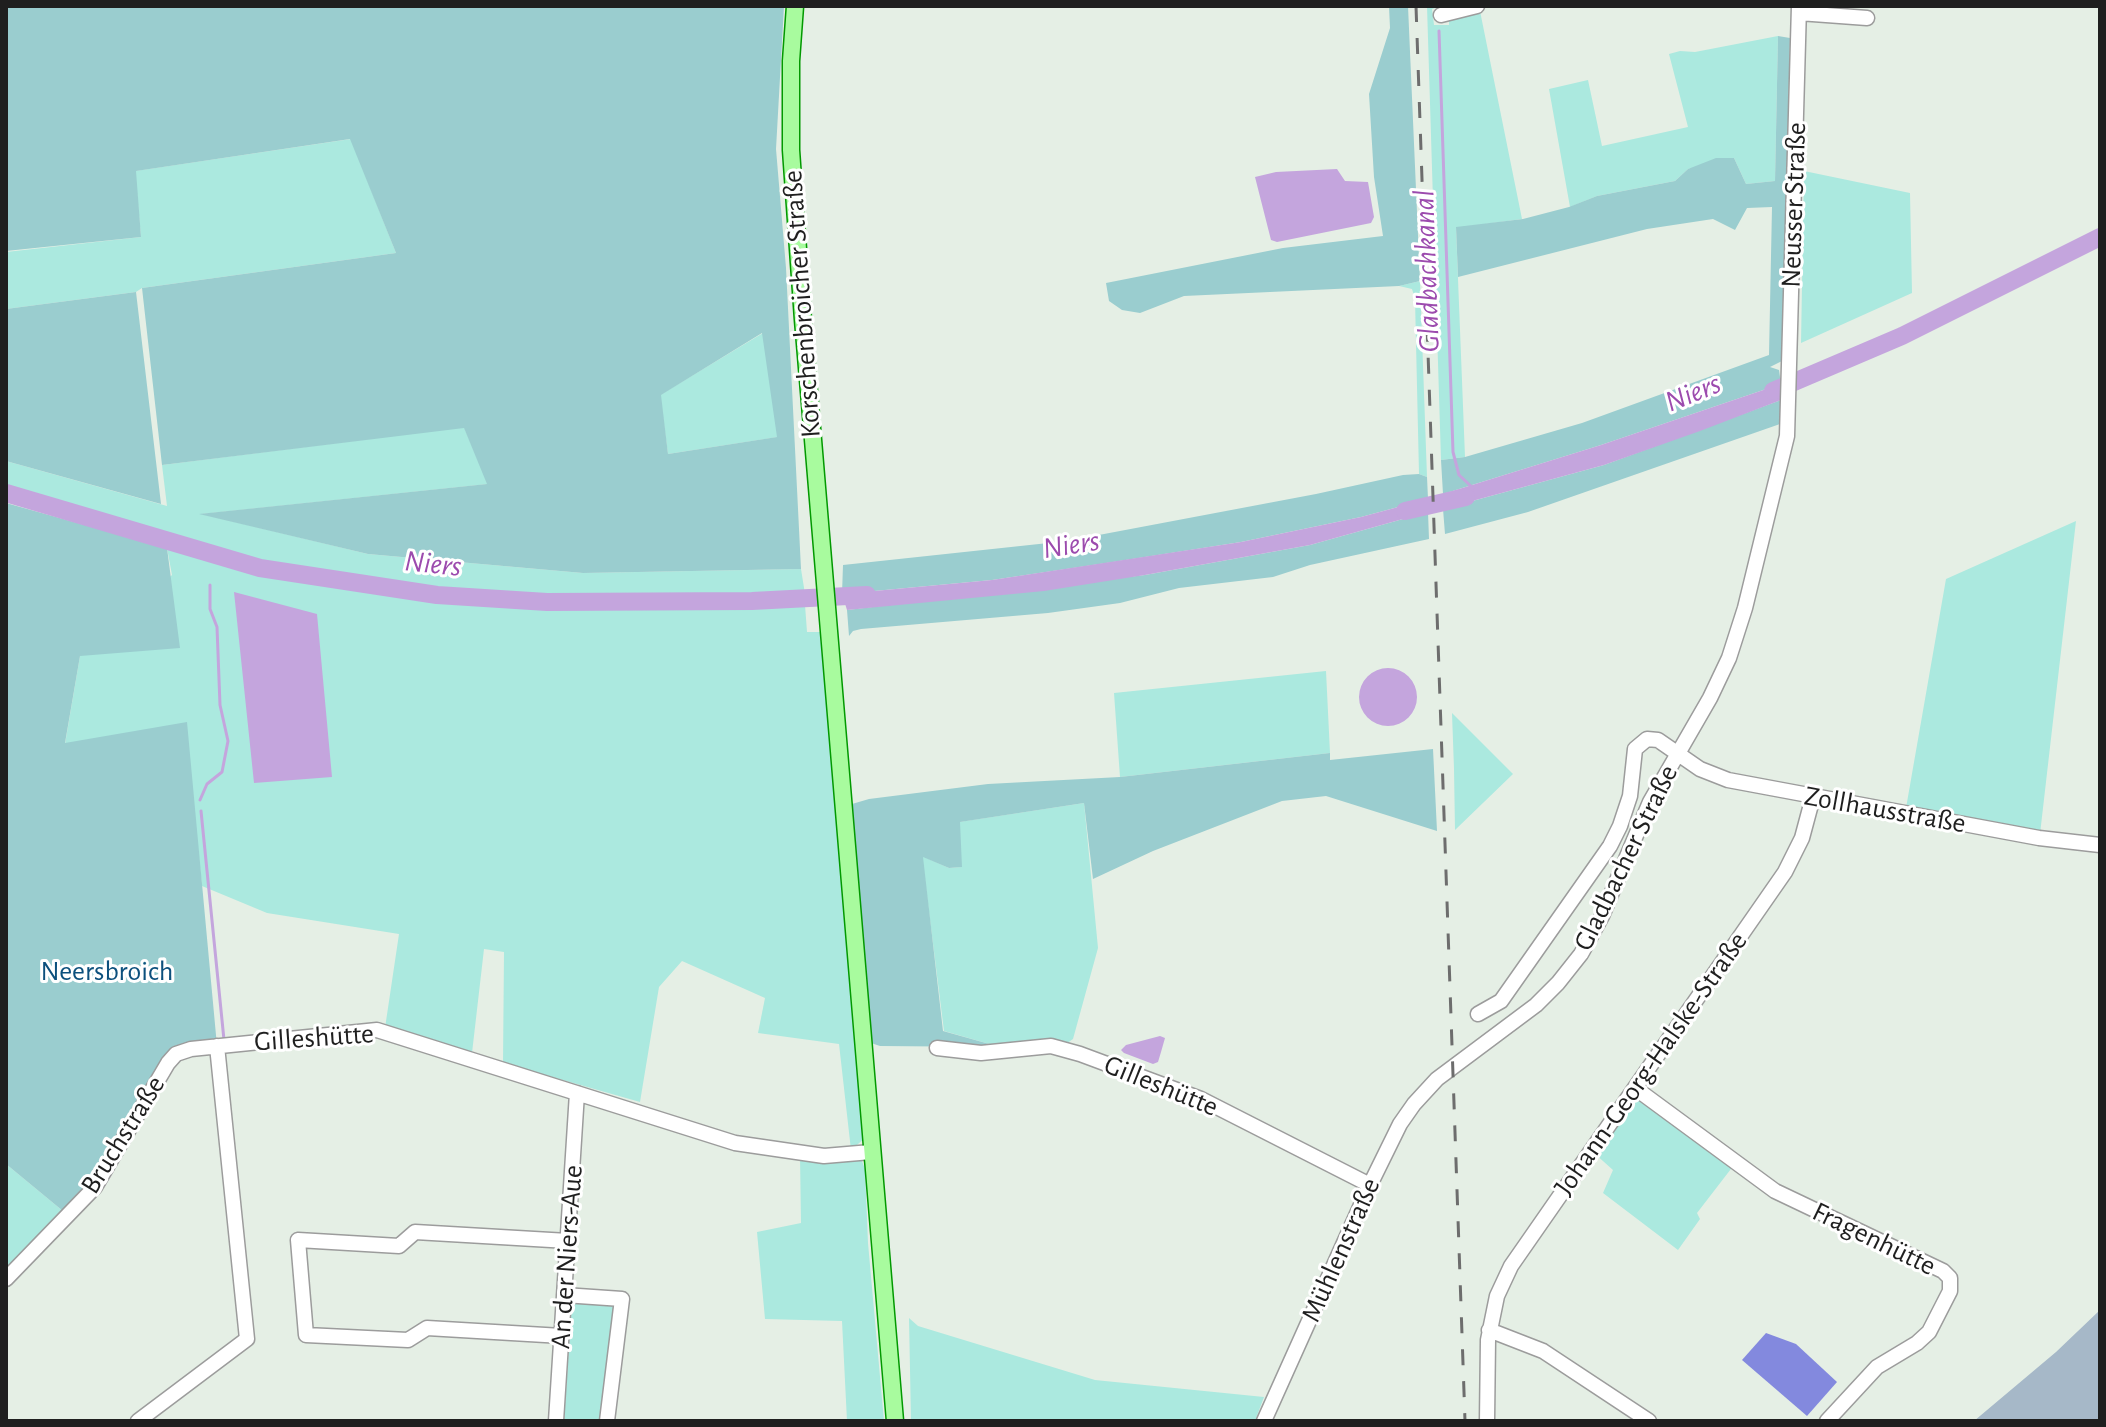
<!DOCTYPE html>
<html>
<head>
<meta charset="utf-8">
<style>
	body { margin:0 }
	#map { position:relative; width:2106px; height:1427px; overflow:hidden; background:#e5efe5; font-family:"Alegreya Sans",sans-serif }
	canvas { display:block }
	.frame { position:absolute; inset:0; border:8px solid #1f1f1f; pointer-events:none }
</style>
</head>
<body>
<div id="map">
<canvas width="2106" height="1427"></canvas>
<div class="frame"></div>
</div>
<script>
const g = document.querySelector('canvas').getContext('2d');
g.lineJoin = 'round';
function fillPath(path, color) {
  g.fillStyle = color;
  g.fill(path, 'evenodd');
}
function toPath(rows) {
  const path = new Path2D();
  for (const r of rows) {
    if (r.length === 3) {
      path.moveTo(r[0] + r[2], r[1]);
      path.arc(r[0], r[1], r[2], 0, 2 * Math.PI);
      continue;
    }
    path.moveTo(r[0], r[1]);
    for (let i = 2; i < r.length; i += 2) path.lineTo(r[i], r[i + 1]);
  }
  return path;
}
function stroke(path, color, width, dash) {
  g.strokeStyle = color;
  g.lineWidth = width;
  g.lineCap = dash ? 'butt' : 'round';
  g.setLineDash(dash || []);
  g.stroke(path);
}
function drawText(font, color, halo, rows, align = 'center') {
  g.font = font + ' "Alegreya Sans",sans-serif';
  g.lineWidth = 6;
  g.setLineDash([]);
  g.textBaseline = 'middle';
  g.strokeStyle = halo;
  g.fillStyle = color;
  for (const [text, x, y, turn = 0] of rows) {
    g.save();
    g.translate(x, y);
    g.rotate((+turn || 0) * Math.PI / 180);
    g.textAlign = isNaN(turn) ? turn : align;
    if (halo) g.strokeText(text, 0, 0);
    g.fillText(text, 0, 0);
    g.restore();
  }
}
const grass = toPath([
	[1427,6,1441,6,1432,9,1434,25,1449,25,1449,21,1480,11,1522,219,1456,228,1465,457,1441,460],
	[1778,36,1775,181,1746,184,1734,158,1688,169,1675,181,1597,196,1570,207,1549,89,1588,80,1602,146,1688,127,1669,54,1680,51,1695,52],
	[351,139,396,253,142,288,136,292,6,309,6,252,141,237,135,171],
	[1804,171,1910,193,1912,293,1801,343],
	[1420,281,1427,477,1419,474,1415,299,1412,289,1399,286],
	[763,333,778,437,668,454,660,395],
	[464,427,488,484,202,514,368,554,583,573,801,569,805,594,567,597,479,594,370,581,265,562,6,489,6,461,167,506,162,465],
	[2076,521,2040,834,1906,808,1946,579],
	[167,548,265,573,373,591,476,604,581,609,805,605,807,632,820,632,865,1138,851,1150,839,1044,758,1033,765,998,682,961,659,987,640,1102,503,1063,504,952,484,949,472,1053,385,1028,399,934,267,913,202,886,193,801,65,744,80,656,172,575],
	[1326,671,1330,753,1120,777,1114,693],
	[1452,713,1513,774,1455,830,1454,769],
	[1084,803,1098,948,1073,1039,1060,1048,1000,1047,944,1031,922,856,949,868,961,867,959,822],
	[1641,1095,1734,1165,1697,1213,1700,1219,1678,1250,1603,1193,1613,1170,1594,1153,1632,1099],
	[800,1156,860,1156,865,1169,868,1243,884,1421,847,1421,842,1321,765,1319,757,1232,801,1223],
	[6,1164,69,1216,6,1275],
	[572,1302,611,1304,618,1314,604,1421,564,1421],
	[909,1318,918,1326,1095,1380,1264,1397,1255,1421,911,1421]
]);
const forest = toPath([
	[6,6,784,6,776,149,786,268,801,569,583,573,368,554,199,514,487,484,464,428,162,465,142,288,396,253,350,139,136,171,141,237,6,251],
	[762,333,777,437,668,454,661,395],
	[1389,6,1408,6,1420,281,1399,286,1184,296,1140,313,1122,310,1109,301,1106,283,1283,248,1383,236,1374,177,1369,94,1390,28],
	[1778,36,1790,38,1782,361,1770,367,1779,370,1781,384,1601,445,1443,494,1441,460,1465,457,1582,423,1769,355,1772,207,1747,208,1735,230,1713,219,1647,229,1458,277,1456,227,1523,219,1569,207,1597,196,1675,181,1688,169,1716,158,1734,158,1746,184,1775,181],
	[136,292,161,504,6,461,6,309],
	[1781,400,1780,424,1528,512,1445,534,1443,509,1604,465],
	[1419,474,1427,477,1428,499,1361,517,1241,542,1113,562,992,580,842,594,843,565,1067,541,1316,494,1403,475],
	[6,503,167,548,180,648,80,656,65,743,187,722,217,1046,179,1052,69,1216,6,1164],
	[1428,512,1429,539,1310,565,1273,577,1179,588,1120,603,1048,613,861,629,853,631,849,636,847,610,1145,575,1310,545],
	[1433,749,1437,831,1326,796,1282,801,1153,851,1093,879,1084,803,960,822,962,867,949,868,923,857,943,1031,1000,1047,880,1046,871,1043,852,804,869,799,988,784,1120,777,1330,753,1330,760]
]);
const cemetery = toPath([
	[2100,1310,2100,1421,1974,1421,2056,1352]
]);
const pitch = toPath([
	[1766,1333,1796,1344,1837,1382,1807,1416,1742,1360]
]);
const water = toPath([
	[1337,169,1345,181,1368,182,1374,217,1371,223,1277,242,1271,240,1255,177,1276,172],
	[1781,384,1781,400,1700,431,1604,465,1443,509,1443,494,1601,445],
	[1428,499,1428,512,1310,545,1145,575,1044,591,847,610,842,594,992,580,1241,542,1361,517],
	[234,592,317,614,332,777,254,783],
	[1388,697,29],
	[1160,1036,1165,1038,1161,1052,1158,1062,1153,1064,1124,1053,1121,1050,1126,1045]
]);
const stream = toPath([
	[1439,31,1453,452,1459,475,1473,488],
	[216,560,217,557],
	[200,800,207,784,222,772,228,741,220,705,217,627,210,609,210,585],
	[201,811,224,1040],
	[104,1185,112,1171]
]);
const river = toPath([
	[1773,391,1902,336,2100,237],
	[6,493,260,568,437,595,547,602,752,601,867,595],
	[1405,511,1466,497]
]);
const minor = toPath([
	[1799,13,1867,18],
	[1441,15,1477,6],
	[1478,1014,1501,1001,1610,846,1620,826,1630,796,1635,749,1647,739,1658,740,1700,769,1728,780,2039,838,2100,845],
	[937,1048,981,1053,1051,1046,1080,1054,1201,1099,1370,1185],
	[1635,1088,1775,1191,1943,1271,1950,1278,1950,1291,1929,1332,1917,1343,1877,1367,1827,1421],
	[6,1279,95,1187,168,1063,176,1054,191,1049,377,1030,735,1143,824,1156,871,1152],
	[564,1295,622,1299,607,1421],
	[1489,1330,1543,1351,1649,1421],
	[562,1336,427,1328,408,1340,306,1335,298,1240,399,1246,415,1232,568,1241],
	[138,1421,247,1339,217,1046],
	[556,1421,577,1093],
	[1264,1421,1370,1185,1400,1124,1414,1104,1437,1079,1536,1005,1558,983,1581,954,1602,916,1650,802,1710,698,1729,658,1745,608,1787,436,1799,6],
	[1487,1421,1488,1340,1497,1296,1511,1266,1785,872,1802,838,1813,797]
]);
const major = toPath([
	[795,6,791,61,791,150,803,320,895,1421]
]);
const rail = toPath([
	[1416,6,1465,1421]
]);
const streetNames = [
	["Neusser Straße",1794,205,-88],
	["Korschenbroicher Straße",802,304,-94],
	["Zollhausstraße",1885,810,10],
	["Gladbacher Straße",1626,858,-64],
	["Gilleshütte",314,1038,-4],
	["Johann-Georg-Halske-Straße",1651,1064,-55],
	["Gilleshütte",1161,1086,22],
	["Bruchstraße",123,1135,-58],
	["Fragenhütte",1874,1239,26],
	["Mühlenstraße",1341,1250,-66],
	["An der Niers-Aue",567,1257,-86]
];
const parkNames = [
	["Neersbroich",107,972]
];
const waterNames = [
	["Gladbachkanal",1427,271,-92],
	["Niers",1693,393,-22],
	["Niers",1071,545,-9],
	["Niers",433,564,6]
];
fillPath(grass, '#abe9df');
fillPath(forest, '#9acdcf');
fillPath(cemetery, '#a6b8c8');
fillPath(pitch, '#8389de');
fillPath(water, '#c4a5dd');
stroke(stream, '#c4a5dd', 3);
stroke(river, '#c4a5dd', 18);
stroke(minor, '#9c9c9c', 17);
stroke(major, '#029901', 19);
stroke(minor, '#fff', 14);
stroke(major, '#a8fb9e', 16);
stroke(rail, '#6d6d6d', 3, [16, 16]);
drawText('28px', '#1f1f1f', '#fff', streetNames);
drawText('28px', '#0c507d', '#fff', parkNames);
drawText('italic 30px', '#9c4bae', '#fff', waterNames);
</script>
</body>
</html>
